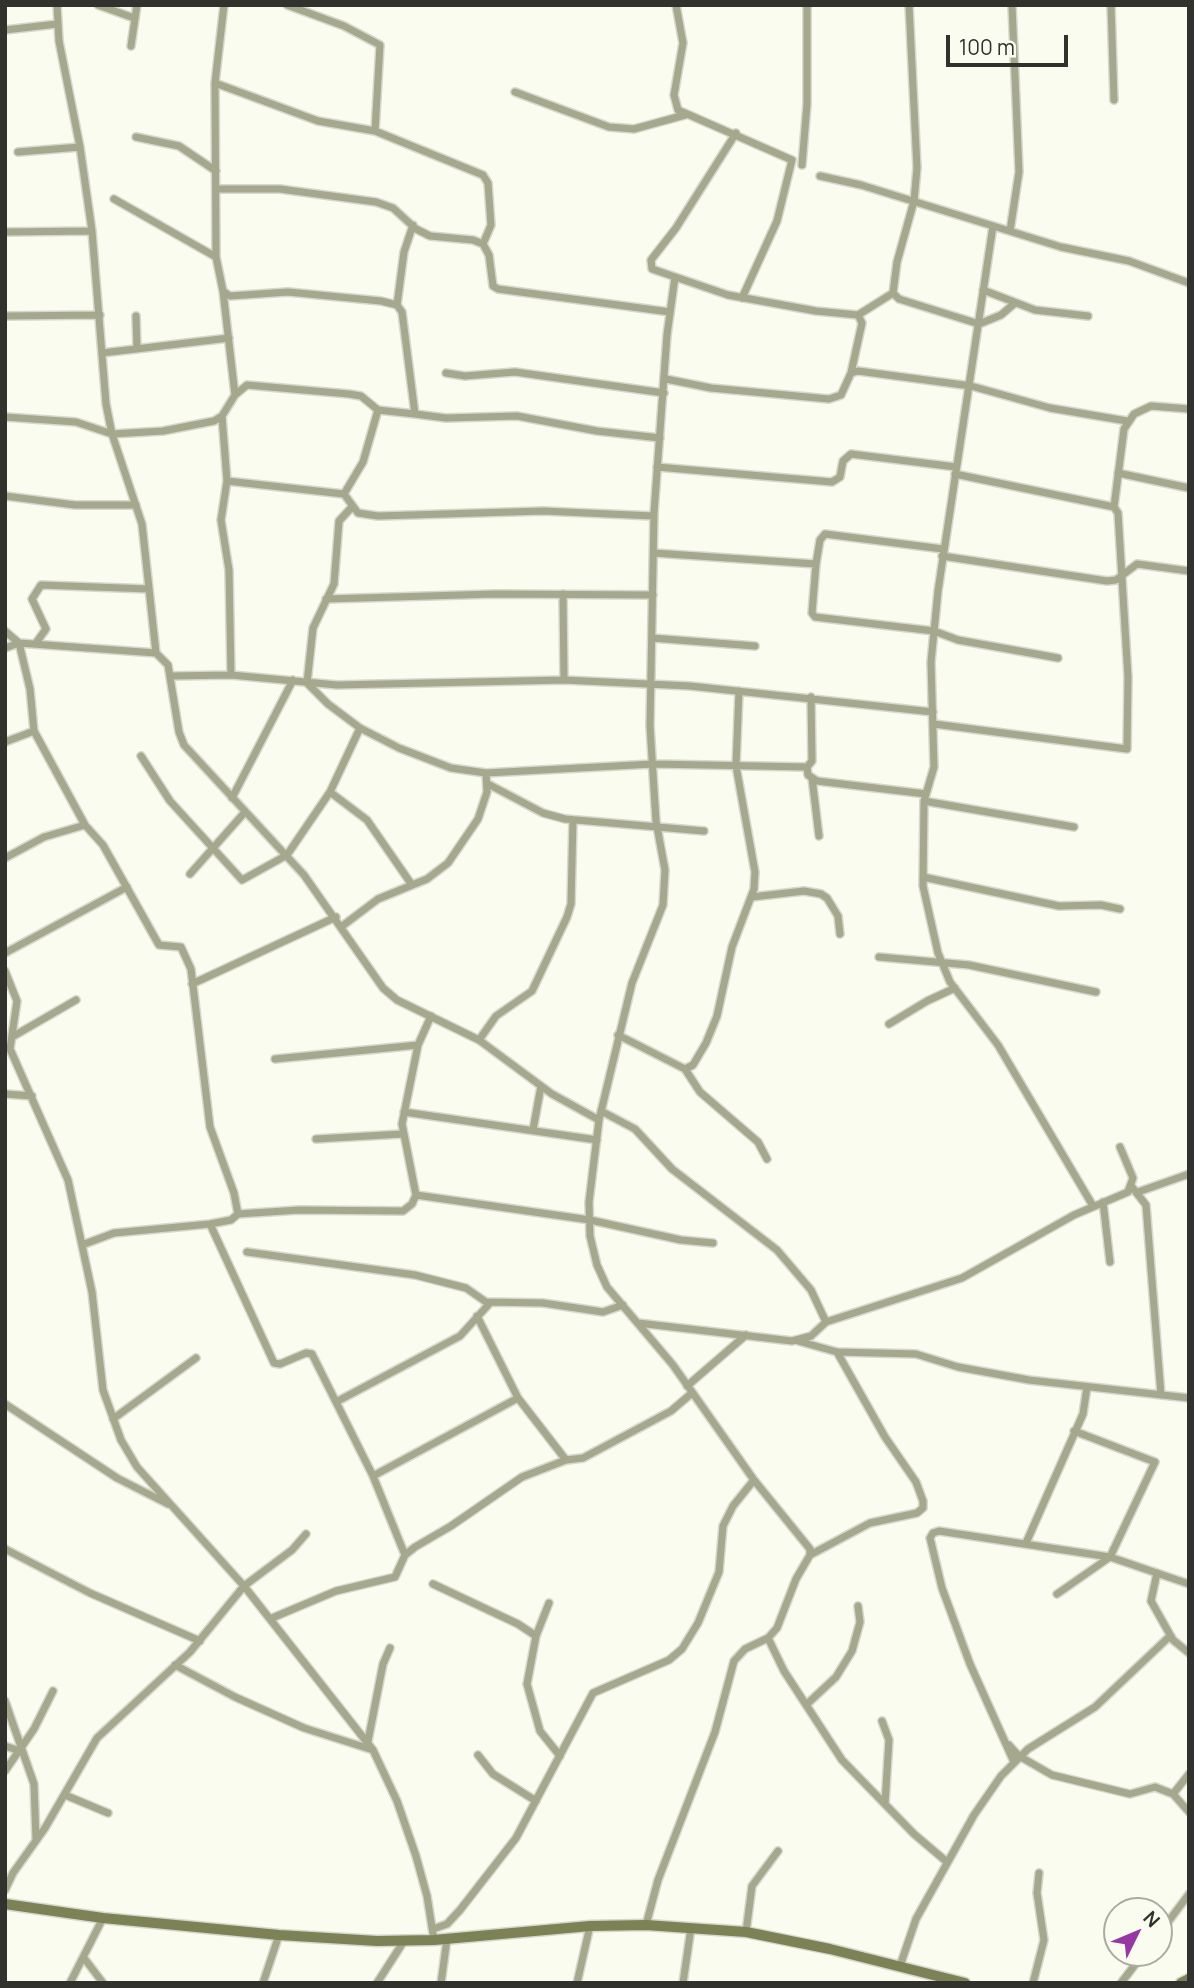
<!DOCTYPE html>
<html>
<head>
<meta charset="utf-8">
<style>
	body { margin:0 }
	#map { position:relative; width:1194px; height:1988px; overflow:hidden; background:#fafcef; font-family:Manrope,sans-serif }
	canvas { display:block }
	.frame { position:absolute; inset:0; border:7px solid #31322d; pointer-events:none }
	.north { position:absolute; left:1103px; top:1897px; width:70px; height:70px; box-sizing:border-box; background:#fafcef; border:2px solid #aaaba1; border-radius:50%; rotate:47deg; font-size:19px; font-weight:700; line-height:28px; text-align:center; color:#31322d }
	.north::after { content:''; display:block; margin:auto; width:24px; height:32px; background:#9638a1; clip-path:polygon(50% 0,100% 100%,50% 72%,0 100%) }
	.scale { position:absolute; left:946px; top:35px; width:122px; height:32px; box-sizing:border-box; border:4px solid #31322d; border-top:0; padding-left:9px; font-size:21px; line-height:24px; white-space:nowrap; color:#31322d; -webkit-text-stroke:5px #fafcef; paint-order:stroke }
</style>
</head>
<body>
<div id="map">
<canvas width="1194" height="1988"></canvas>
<div class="frame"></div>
<div class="north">N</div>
<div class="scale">100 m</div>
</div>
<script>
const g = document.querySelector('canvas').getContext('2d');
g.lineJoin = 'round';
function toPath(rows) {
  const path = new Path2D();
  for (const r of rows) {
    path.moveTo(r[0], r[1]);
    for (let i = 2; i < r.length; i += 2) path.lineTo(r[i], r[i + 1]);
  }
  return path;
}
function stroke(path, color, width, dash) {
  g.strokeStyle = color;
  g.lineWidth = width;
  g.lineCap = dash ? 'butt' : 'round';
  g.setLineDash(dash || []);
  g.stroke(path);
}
const minor = toPath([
	[57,5,59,41,80,147,92,231,106,404,112,434,142,524,156,653],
	[98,5,134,18],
	[224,5,215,83,216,257,223,291,230,296,288,292,381,301,397,305,402,312,415,414,446,418,517,416,597,431,660,438],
	[287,5,344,26,380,45,375,131],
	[676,5,683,43,674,95,678,110,792,160,777,221,742,298],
	[909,5,917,168,914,201,897,262,893,293,899,299,979,324,1001,315,1015,303],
	[1111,5,1114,100],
	[5,30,57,24],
	[131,46,137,5],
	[215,83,318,121,375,131,483,175,488,183,491,225,483,244],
	[515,92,609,127,634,129,685,115],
	[736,133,676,228,651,260,652,269,728,295,816,311,858,315,893,293],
	[136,137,179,146,216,171],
	[18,152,80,147],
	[802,165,807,104,807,5],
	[820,176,861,185,1061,247,1129,261,1189,283],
	[216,189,280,189,376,202,393,208,416,229,430,236,473,240,483,244,489,255,493,286,498,289,670,312],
	[114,199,216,257],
	[993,226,938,591,931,662,934,767,924,801,923,886,938,953,950,982,998,1045,1093,1206],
	[1010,231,1019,172,1012,5],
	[5,232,92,231],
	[983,290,1035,310,1088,316],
	[223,291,235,395],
	[397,305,404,252,413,225],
	[5,316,100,315],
	[136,316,137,349],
	[102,353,229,338],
	[446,373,465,376,515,372,664,393],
	[851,373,862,323,858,315],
	[666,379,711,388,829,399,841,395,851,373,858,371,971,386,1050,408,1127,421],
	[222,416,227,481,221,520,229,570,231,675],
	[5,417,76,422,112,434,163,431,214,421,222,416,235,395,247,385,349,394,361,396,378,410,415,414],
	[657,467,832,482,840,477,843,461,851,454,956,467],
	[1118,473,1189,488],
	[955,474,1114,507],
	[227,481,344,494,358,513,378,516,543,511,654,516],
	[344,494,363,462,378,410],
	[5,496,75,505,136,505],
	[352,507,339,521,334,584,313,628,307,683,328,704,360,728,399,748,451,768,486,773,653,764,807,767,812,761,811,697],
	[943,549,825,534,820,540,816,564,812,613,815,617,934,631,958,640,1058,658],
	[654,553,816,564],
	[942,556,1107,581,1116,580,1137,564,1189,571],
	[563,594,564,680],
	[326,599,495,594,653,595],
	[5,631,19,643,156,653,168,665,179,732,184,745,304,875,383,988,397,1000,479,1040,552,1094,599,1120],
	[652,638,755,646],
	[36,643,46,629,32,599,41,585,149,589],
	[5,648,19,643,30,689,34,731,85,825,103,845,159,945,181,947,191,969,210,1127,234,1193,238,1214],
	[170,676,231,675,337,685,564,680,690,686,933,712],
	[934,724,1127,749,1128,677,1118,513,1114,507,1124,429,1134,414,1151,406,1189,409],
	[5,742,34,731],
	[141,756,170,801,242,880,287,855,330,792,360,728],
	[807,767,808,775,817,781,926,794],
	[812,778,819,836],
	[488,784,543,813,565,819,704,831],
	[330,792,367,820,412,885],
	[232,798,293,680],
	[924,801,1074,827],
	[5,858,44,837,85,825],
	[190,874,245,812],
	[923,877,1059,906,1101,905,1120,909],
	[752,897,804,891,821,894,827,898,838,916,840,934],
	[341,927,378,899,427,879,448,863,478,819,487,792,486,773],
	[5,953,127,887],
	[879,957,969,965,1096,992],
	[5,971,17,1001,10,1049,68,1180,92,1292,103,1390,121,1440,137,1467,244,1586,292,1550,306,1534],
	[192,984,336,917],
	[889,1024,927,1001,955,988],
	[618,1035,685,1069,693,1065,706,1043,717,1016,732,947,754,889,755,872,736,766,739,691],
	[12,1037,76,1000],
	[479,1040,496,1016,532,991,567,917,571,904,573,820],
	[275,1059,418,1045],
	[685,1069,700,1092,758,1142,767,1159],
	[5,1094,32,1096],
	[601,1111,635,1129,672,1169,777,1250,811,1290,826,1322,811,1336,792,1341,638,1323],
	[404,1112,597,1140],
	[533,1130,541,1086],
	[316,1139,402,1134],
	[1132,1187,1146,1205,1161,1395],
	[1138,1192,1189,1174],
	[416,1195,590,1220,681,1240,713,1243],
	[1103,1202,1110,1262],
	[210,1224,274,1363,280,1364,306,1353,312,1354,373,1476,405,1555],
	[82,1245,114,1233,210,1224,231,1220,238,1214,299,1210,403,1211,412,1204,416,1195,402,1124,418,1045,431,1016],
	[247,1252,415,1275,466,1288,486,1302,543,1303,603,1312,623,1305],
	[477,1316,518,1398,566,1460],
	[826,1322,962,1278,1074,1215,1128,1192,1133,1178,1120,1147],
	[798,1341,837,1352,916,1354,958,1367,1029,1380,1189,1398],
	[687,1386,746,1335],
	[336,1402,460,1336,490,1303],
	[5,1404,117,1478,168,1504],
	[113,1419,196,1358],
	[373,1476,518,1398],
	[1026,1543,1083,1414,1087,1387],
	[5,1549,90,1593,200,1641],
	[810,1555,870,1523,917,1513,923,1508,923,1501,916,1482,885,1437,837,1352],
	[1157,1573,1151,1601,1173,1640,1189,1653],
	[433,1584,518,1624,536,1636],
	[1057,1594,1110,1557,1155,1462,1074,1431],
	[549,1603,536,1636,527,1684,540,1731,560,1756],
	[272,1618,336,1591,395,1577,405,1555,415,1547,451,1526,522,1477,566,1460,583,1458,671,1411,692,1393],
	[768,1638,784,1671,842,1760,914,1834,947,1862],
	[175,1665,235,1697,304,1728,373,1750],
	[5,1701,34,1784,36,1839],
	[806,1705,836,1677,852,1651,860,1622,858,1606],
	[882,1721,889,1740,885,1804],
	[368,1741,383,1664,390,1648],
	[1009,1745,1019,1756,1052,1775,1130,1794,1155,1787,1173,1794,1189,1812],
	[5,1746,17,1750],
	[478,1755,493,1774,536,1801],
	[1014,1762,970,1664,942,1588,930,1538,933,1533,939,1531,1110,1557,1189,1584],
	[5,1771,34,1729,53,1691],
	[1173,1794,1189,1774],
	[65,1795,108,1813],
	[5,1890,13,1873,45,1828,97,1738,190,1652,244,1586,373,1750,397,1801,416,1856,427,1896,434,1940],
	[646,1925,658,1880,715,1732,734,1661,745,1649,768,1638,777,1628,796,1579,810,1555,810,1549,754,1480,673,1365,607,1287,597,1265,590,1236,589,1202,599,1120,632,983,663,905,665,870,656,821,650,726,654,513,667,335,675,277],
	[433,1929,447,1924,460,1910,516,1838,593,1693,669,1660,682,1649,698,1623,719,1572,723,1526,733,1506,754,1480],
	[746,1932,752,1886,778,1851],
	[1159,1934,1189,1894],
	[84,1958,103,1983],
	[900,1966,916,1919,974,1815,1001,1776,1028,1749,1095,1707,1170,1636],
	[70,1983,103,1918],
	[263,1983,279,1935],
	[377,1983,404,1941],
	[441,1983,447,1939],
	[577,1983,590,1926],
	[683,1983,691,1928],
	[1033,1983,1044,1940,1037,1893,1039,1873],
	[1121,1983,1144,1953]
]);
const secondary = toPath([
	[5,1904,103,1918,279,1935,377,1941,434,1940,590,1926,646,1925,746,1932,830,1949,965,1983],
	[1181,1983,1189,1979]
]);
stroke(minor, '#d6d8cc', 10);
stroke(secondary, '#d6d8cc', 13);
stroke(minor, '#a5a88c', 7);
stroke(secondary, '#7c8156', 10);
</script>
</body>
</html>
